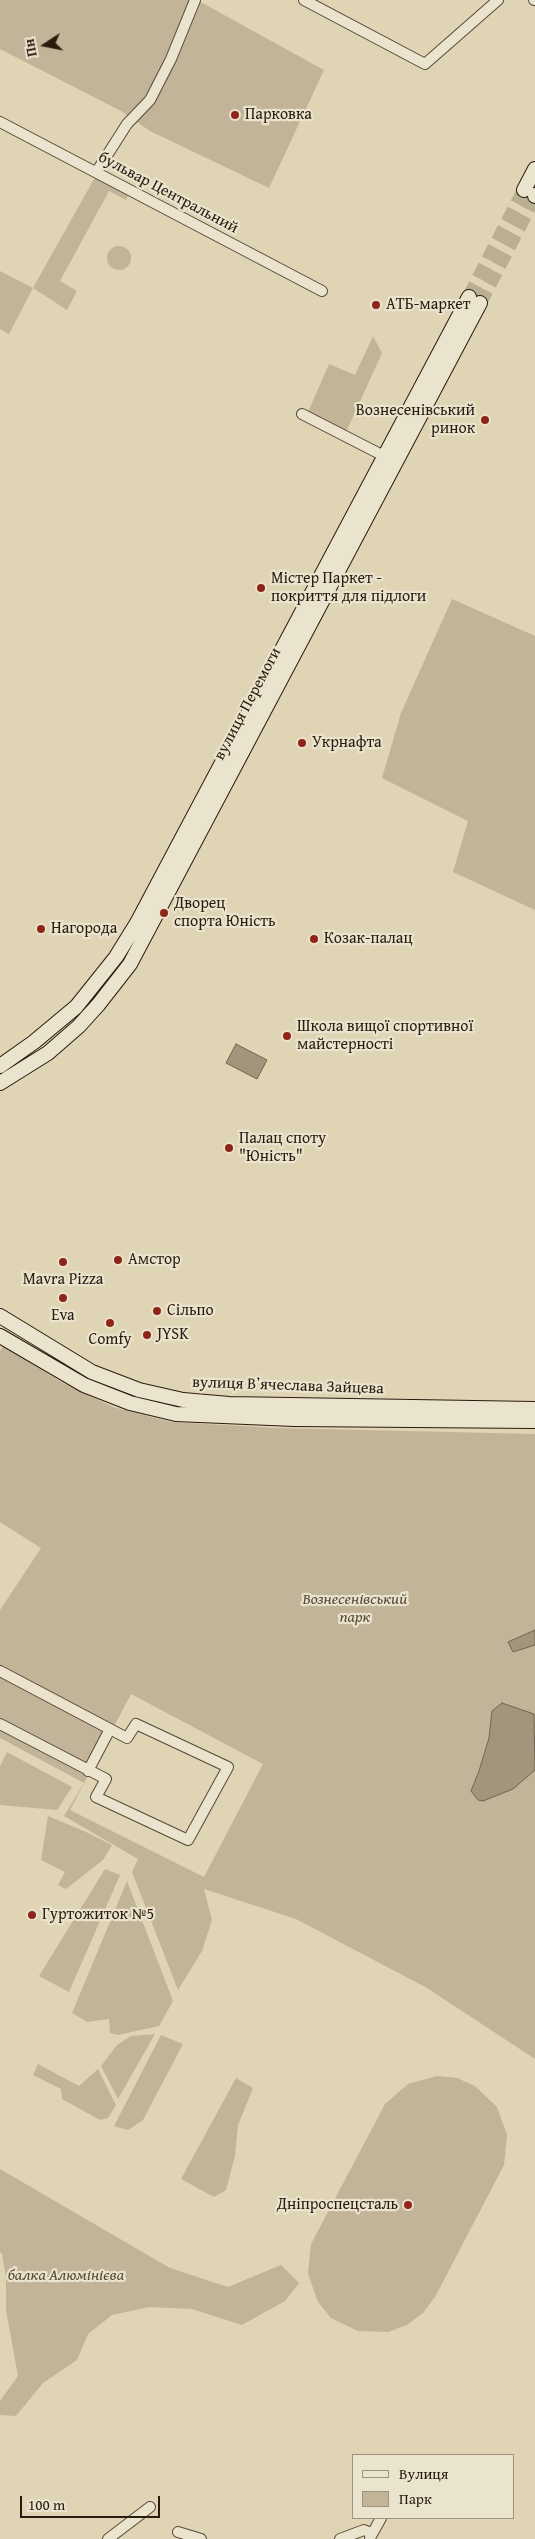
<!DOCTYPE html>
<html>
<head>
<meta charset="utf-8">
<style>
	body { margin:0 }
	#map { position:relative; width:535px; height:2539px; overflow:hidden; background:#dfd4b4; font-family:"Gentium Book Plus",serif }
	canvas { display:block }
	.legend { position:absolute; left:352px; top:2454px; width:162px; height:65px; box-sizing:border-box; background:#eae3ce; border:1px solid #9e9381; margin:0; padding:6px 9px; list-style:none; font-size:15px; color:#2c1a0e }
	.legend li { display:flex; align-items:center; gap:10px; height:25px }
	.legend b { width:25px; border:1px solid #9e9381 }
	.north { position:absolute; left:20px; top:20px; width:50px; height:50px; -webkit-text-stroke:4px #eae3ce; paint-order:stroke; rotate:259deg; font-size:14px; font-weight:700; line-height:20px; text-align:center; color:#2c1a0e }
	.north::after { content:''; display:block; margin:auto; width:18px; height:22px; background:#2c1a0e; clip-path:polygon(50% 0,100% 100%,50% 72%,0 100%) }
	.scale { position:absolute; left:20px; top:2496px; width:140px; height:22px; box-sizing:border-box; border:2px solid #2c1a0e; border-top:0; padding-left:6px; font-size:15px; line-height:18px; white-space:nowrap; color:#2c1a0e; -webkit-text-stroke:4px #eae3ce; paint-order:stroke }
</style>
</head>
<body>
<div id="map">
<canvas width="535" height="2539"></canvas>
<ul class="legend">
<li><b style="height:6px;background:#eae3ce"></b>Вулиця</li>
<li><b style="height:14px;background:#c1b498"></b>Парк</li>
</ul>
<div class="north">Пн</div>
<div class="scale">100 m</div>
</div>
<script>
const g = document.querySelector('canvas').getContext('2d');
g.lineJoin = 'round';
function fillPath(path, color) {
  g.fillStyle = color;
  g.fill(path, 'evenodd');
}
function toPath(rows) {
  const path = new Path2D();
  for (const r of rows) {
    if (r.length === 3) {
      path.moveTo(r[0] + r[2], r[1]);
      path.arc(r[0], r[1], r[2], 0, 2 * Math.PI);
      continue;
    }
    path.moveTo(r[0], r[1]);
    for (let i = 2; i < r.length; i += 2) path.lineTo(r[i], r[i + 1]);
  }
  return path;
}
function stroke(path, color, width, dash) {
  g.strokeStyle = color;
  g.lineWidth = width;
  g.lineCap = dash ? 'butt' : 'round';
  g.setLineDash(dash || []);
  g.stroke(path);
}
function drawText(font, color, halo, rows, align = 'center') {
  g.font = font + ' "Gentium Book Plus",serif';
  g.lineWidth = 4.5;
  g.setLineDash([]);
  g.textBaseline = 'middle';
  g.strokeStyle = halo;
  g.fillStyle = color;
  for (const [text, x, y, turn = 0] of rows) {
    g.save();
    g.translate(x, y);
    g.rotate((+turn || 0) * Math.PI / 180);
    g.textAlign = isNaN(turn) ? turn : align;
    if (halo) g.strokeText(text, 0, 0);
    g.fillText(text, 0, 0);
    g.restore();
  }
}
const green = toPath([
	[0,0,197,0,324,70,269,188,150,131,121,111,0,49],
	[98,172,131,190,126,200,109,191,60,281,77,291,67,310,33,288,9,334,0,329,0,271,33,288],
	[119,258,12],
	[373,336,382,353,346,432,308,412,329,364,355,375],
	[452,599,535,636,535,910,453,872,468,821,382,778,401,713],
	[3,1346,61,1382,113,1407,171,1422,276,1428,535,1434,535,2059,427,1988,296,1919,204,1889,212,1920,202,1951,178,1990,132,1872,138,1859,64,1816,84,1783,0,1738,0,1610,41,1548,0,1522,0,1351],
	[131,1694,263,1764,204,1877,70,1810],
	[7,1752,72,1787,57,1810,0,1805,0,1766],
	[48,1816,86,1832,112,1845,103,1860,66,1889,58,1885,65,1872,41,1860],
	[105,1869,120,1875,69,1992,39,1976],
	[127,1881,173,2001,159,2026,118,2035,110,2033,109,2019,87,2022,72,2013],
	[155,2034,118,2099,101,2066,117,2045,131,2036],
	[161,2035,183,2044,143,2120,128,2130,114,2126],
	[38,2064,79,2086,98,2069,116,2105,108,2118,100,2120,62,2099,61,2089,33,2075],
	[437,2076,457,2078,475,2086,497,2107,507,2135,504,2165,435,2297,423,2313,407,2325,388,2332,358,2331,331,2318,318,2302,308,2274,311,2244,385,2104,408,2084],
	[236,2078,253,2088,238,2125,235,2156,226,2190,214,2197,181,2179],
	[0,2169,170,2268,228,2287,281,2265,299,2283,285,2301,242,2325,192,2309,149,2307,112,2315,88,2334,77,2360,43,2383,16,2416,0,2415,0,2401,18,2376,6,2310,6,2279,2,2253,0,2252]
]);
const water = toPath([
	[236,1044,267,1060,257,1079,226,1063,236,1044],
	[535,1630,535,1645,513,1652,508,1642,535,1630],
	[502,1703,534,1714,535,1770,513,1789,483,1801,478,1800,471,1791,479,1771,489,1738,492,1711,502,1703]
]);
const secondaryTunnel = toPath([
	[469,297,524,190],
	[480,303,535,196]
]);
const street = toPath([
	[304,0,425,64,498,0],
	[534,0,535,0],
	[0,122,322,291],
	[97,171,127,124,150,100,171,59,195,0],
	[302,414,384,456],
	[0,1671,127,1738,136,1724,228,1767,188,1840,96,1797,106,1779,0,1724],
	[88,1771,110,1729],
	[178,2532,201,2539],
	[370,2538,381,2518],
	[108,2539,150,2507],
	[340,2539,364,2530,371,2533]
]);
const secondary = toPath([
	[524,190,535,169],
	[535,196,535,195],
	[0,1066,34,1042,76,1007,116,957,137,923,469,297],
	[0,1083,48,1053,79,1026,98,1005,130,964,480,303],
	[0,1316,92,1372,139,1390,183,1400,229,1404,535,1409],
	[0,1336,84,1385,130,1403,176,1414,294,1419,535,1421]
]);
const markers = [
	[235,115,5,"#8f2418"],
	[376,305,5,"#8f2418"],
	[485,420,5,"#8f2418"],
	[261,588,5,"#8f2418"],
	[302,743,5,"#8f2418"],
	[164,913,5,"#8f2418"],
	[41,929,5,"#8f2418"],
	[314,939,5,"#8f2418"],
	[287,1036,5,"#8f2418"],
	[229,1148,5,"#8f2418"],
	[118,1260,5,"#8f2418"],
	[63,1262,5,"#8f2418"],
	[63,1298,5,"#8f2418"],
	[157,1311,5,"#8f2418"],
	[110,1323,5,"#8f2418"],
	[147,1335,5,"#8f2418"],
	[32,1915,5,"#8f2418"],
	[408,2205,5,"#8f2418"]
];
const poiNames = [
	["Парковка",245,115],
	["АТБ-маркет",386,305],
	["Вознесенівський",475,411,"right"],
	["ринок",475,429,"right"],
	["Містер Паркет -",271,579],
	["покриття для підлоги",271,597],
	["Укрнафта",312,743],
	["Дворец",174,904],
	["спорта Юність",174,922],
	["Нагорода",51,929],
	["Козак-палац",324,939],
	["Школа вищої спортивної",297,1027],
	["майстерності",297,1045],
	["Палац споту",239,1139],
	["\"Юність\"",239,1157],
	["Амстор",128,1260],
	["Mavra Pizza",63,1280,"center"],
	["Сільпо",167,1311],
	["Eva",63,1316,"center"],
	["JYSK",157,1335],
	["Comfy",110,1340,"center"],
	["Гуртожиток №5",42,1915],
	["Дніпроспецсталь",398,2205,"right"]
];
const streetNames = [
	["бульвар Центральний",168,193,28],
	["вулиця Перемоги",248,704,-62],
	["вулиця Вʼячеслава Зайцева",288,1386,2]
];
const parkNames = [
	["Вознесенівський",355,1600],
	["парк",355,1618],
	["балка Алюмінієва",66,2276]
];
fillPath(green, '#c1b498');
fillPath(water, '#a2957c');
stroke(water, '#736450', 1);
stroke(secondaryTunnel, '#bbaf93', 14, [14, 7]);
stroke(street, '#594838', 12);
stroke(secondary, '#2c1a0e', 16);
stroke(street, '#eae3ce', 10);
stroke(secondary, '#eae3ce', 14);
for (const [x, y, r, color] of markers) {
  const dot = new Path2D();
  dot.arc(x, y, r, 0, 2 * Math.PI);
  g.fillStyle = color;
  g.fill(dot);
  stroke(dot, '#eae3ce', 2);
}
drawText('16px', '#2c1a0e', '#eae3ce', poiNames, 'left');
drawText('16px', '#2c1a0e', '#eae3ce', streetNames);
drawText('italic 16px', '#594837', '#eae3ce', parkNames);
</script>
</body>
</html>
